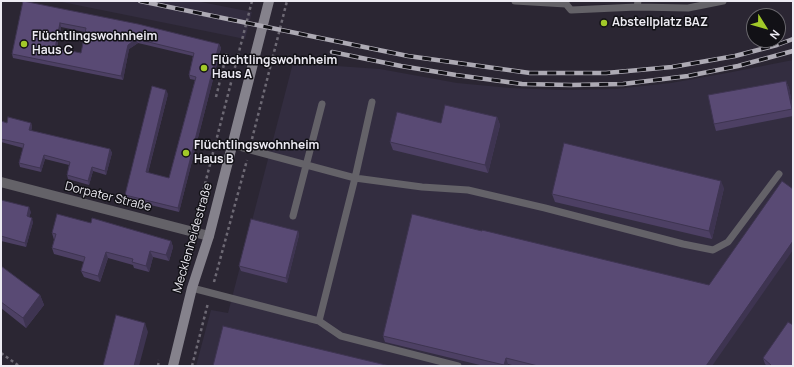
<!DOCTYPE html>
<html>
<head>
<meta charset="utf-8">
<style>
	body { margin:0 }
	#map { position:relative; width:794px; height:367px; overflow:hidden; background:#2b2633; font-family:Manrope,sans-serif }
	canvas { display:block }
	.frame { position:absolute; inset:0; border:2px solid #edebf3; pointer-events:none }
	.north { position:absolute; left:746px; top:8px; width:40px; height:40px; box-sizing:border-box; background:#121116; border:1px solid #6a686e; border-radius:50%; rotate:127deg; font-size:11px; font-weight:700; line-height:16px; text-align:center; color:#edebf3 }
	.north::after { content:''; display:block; margin:auto; width:14px; height:18px; background:#a2c929; clip-path:polygon(50% 0,100% 100%,50% 72%,0 100%) }
</style>
</head>
<body>
<div id="map">
<canvas width="794" height="367"></canvas>
<div class="frame"></div>
<div class="north">N</div>
</div>
<script>
const g = document.querySelector('canvas').getContext('2d');
g.lineJoin = 'round';
function fillPath(path, color) {
  g.fillStyle = color;
  g.fill(path, 'evenodd');
}
function toPath(rows) {
  const path = new Path2D();
  for (const r of rows) {
    path.moveTo(r[0], r[1]);
    for (let i = 2; i < r.length; i += 2) path.lineTo(r[i], r[i + 1]);
  }
  return path;
}
function stroke(path, color, width, dash) {
  g.strokeStyle = color;
  g.lineWidth = width;
  g.lineCap = dash ? 'butt' : 'round';
  g.setLineDash(dash || []);
  g.stroke(path);
}
function drawText(font, color, halo, rows, align = 'center') {
  g.font = font + ' Manrope,sans-serif';
  g.lineWidth = 3;
  g.setLineDash([]);
  g.textBaseline = 'middle';
  g.strokeStyle = halo;
  g.fillStyle = color;
  for (const [text, x, y, turn = 0] of rows) {
    g.save();
    g.translate(x, y);
    g.rotate((+turn || 0) * Math.PI / 180);
    g.textAlign = isNaN(turn) ? turn : align;
    if (halo) g.strokeText(text, 0, 0);
    g.fillText(text, 0, 0);
    g.restore();
  }
}
const built = toPath([
	[57,1,196,1,252,12,245,39],
	[793,60,793,366,196,366,211,310,228,313,293,63,380,69,457,83,510,88,562,90,616,89,671,83,727,73]
]);
const path = toPath([
	[216,97,227,52],
	[252,139,287,1],
	[196,219,252,1],
	[183,268,189,244],
	[214,282,247,160],
	[1,353,19,366],
	[158,366,159,360],
	[192,366,208,303]
]);
const service = toPath([
	[515,1,566,4],
	[566,1,566,4,571,10,637,7,638,1],
	[637,7,688,8,723,1],
	[232,145,355,178,422,187,468,190,545,208,683,244,713,250,728,242,779,174],
	[293,216,322,104],
	[192,288,319,321,341,336,458,366],
	[319,321,355,178,372,102]
]);
const minor = toPath([
	[1,182,209,236]
]);
const secondary = toPath([
	[173,366,192,288,209,236,269,1]
]);
const rail = toPath([
	[140,1,408,56,530,73,606,73,672,67,735,56,777,45,793,39],
	[332,52,401,66,456,75,522,84,571,85,623,84,688,76,738,66,793,51]
]);
const wall = toPath([
	[23,1,219,44,221,48,179,212,126,199,125,195,168,94,148,173,169,178,195,80,190,79,189,75,193,56,138,43,129,49,123,80,13,58,12,54],
	[61,27,85,32,81,53,57,48],
	[786,81,789,88,793,109,793,116,716,131,714,124],
	[497,117,500,125,488,173,393,150,390,142,441,123],
	[1,121,7,123,31,123,32,127,31,131,110,149,112,153,106,175,93,171,89,185,68,179,67,175,69,165,45,159,41,172,20,167,19,163,23,148,1,142],
	[724,188,712,239,555,202,552,194],
	[1,200,31,212,29,217,33,222,26,247,1,241],
	[91,223,171,241,173,247,169,261,153,257,149,272,134,268,133,265,108,258,100,282,84,277,81,271,84,262,54,254,52,248,54,240,52,233],
	[298,231,299,235,287,283,241,271,239,266],
	[1,266,40,295,44,305,26,328,1,308],
	[383,336,712,366,516,366,508,364,507,366,484,366,385,342],
	[763,358,793,366,767,366,765,364]
]);
const shadedWall = toPath([
	[60,23,61,27,56,52,55,48],
	[136,39,138,43,129,49,123,80,121,76,128,45],
	[219,44,221,48,179,212,178,208],
	[786,81,789,88,793,109,793,112,792,109],
	[166,90,168,94,147,176,146,172],
	[497,117,500,125,488,173,485,165],
	[31,123,32,127,30,134,29,130],
	[110,149,112,153,106,175,105,171],
	[44,155,45,159,41,172,40,168],
	[92,167,93,171,89,185,88,181],
	[721,181,724,188,712,239,709,231],
	[29,207,31,212,28,221,27,216],
	[32,218,33,222,26,247,25,243],
	[298,231,299,235,287,283,286,278],
	[171,241,173,247,169,261,166,255],
	[793,241,793,250,712,366,706,366],
	[150,251,153,257,149,272,146,266],
	[106,252,108,258,100,282,98,276],
	[40,295,44,305,26,328,23,318],
	[145,323,148,332,139,366,134,366],
	[506,358,508,364,507,366,504,366,504,365]
]);
const building = toPath([
	[23,1,138,24,219,44,178,208,125,195,152,86,166,90,146,172,169,178,196,77,189,75,194,53,136,39,128,45,121,76,12,54,23,1],
	[60,23,86,28,81,53,55,48,60,23],
	[786,81,792,109,714,124,708,95,786,81],
	[445,105,497,117,485,165,390,142,397,112,441,123,445,105],
	[8,117,31,123,29,130,110,149,105,171,92,167,88,181,67,175,70,162,44,155,40,168,19,163,24,144,1,139,1,121,7,123,8,117],
	[564,143,721,181,709,231,552,194,564,143],
	[782,181,793,189,793,241,706,366,538,366,506,358,504,365,383,336,412,214,482,231,482,230,709,285,782,181],
	[1,200,29,207,27,216,32,218,25,243,1,236,1,200],
	[57,214,91,223,92,218,171,241,166,255,150,251,146,266,132,262,133,259,106,252,98,276,81,271,85,257,52,248,56,234,52,233,57,214],
	[251,219,298,231,286,278,239,266,251,219],
	[1,266,40,295,23,318,1,302,1,266],
	[116,315,145,323,134,366,103,366,116,315],
	[788,322,793,325,793,366,772,366,763,358,788,322],
	[223,326,390,366,213,366,223,326]
]);
const markers = [
	[604,23,4,"#a2c929"],
	[24,44,4,"#a2c929"],
	[204,68,4,"#a2c929"],
	[186,153,4,"#a2c929"]
];
const poiNames = [
	["Abstellplatz BAZ",612,23],
	["Flüchtlingswohnheim",32,37],
	["Haus C",32,51],
	["Flüchtlingswohnheim",212,61],
	["Haus A",212,75],
	["Flüchtlingswohnheim",194,146],
	["Haus B",194,160]
];
const streetNames = [
	["Dorpater Straße",108,197,14],
	["Mecklenheidestraße",193,238,-74]
];
fillPath(built, '#332d40');
stroke(path, '#6d6974', 2.5, [3, 3]);
stroke(service, '#646268', 7);
stroke(minor, '#646268', 10);
stroke(secondary, '#85828c', 10);
stroke(rail, '#adaab4', 4.5);
stroke(rail, '#121116', 3, [9]);
fillPath(wall, '#4d4064');
fillPath(shadedWall, '#3e3451');
fillPath(building, '#594a74');
stroke(building, '#3e3451', 1);
for (const [x, y, r, color] of markers) {
  const dot = new Path2D();
  dot.arc(x, y, r, 0, 2 * Math.PI);
  g.fillStyle = color;
  g.fill(dot);
  stroke(dot, '#121116', 1.5);
}
drawText('bold 12px', '#edebf3', '#121116', poiNames, 'left');
drawText('12px', '#edebf3', '#121116', streetNames);
</script>
</body>
</html>
